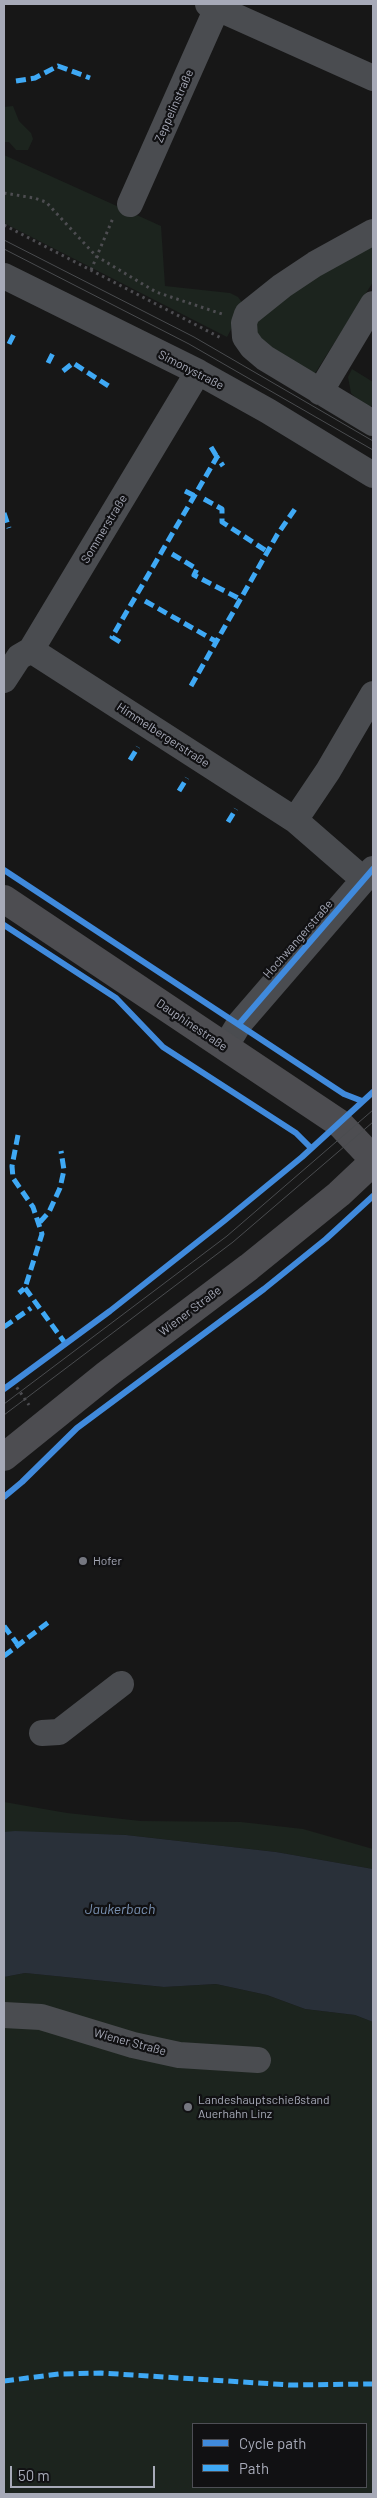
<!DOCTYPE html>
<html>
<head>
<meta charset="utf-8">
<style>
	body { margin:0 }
	#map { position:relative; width:377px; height:2498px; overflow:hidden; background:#171717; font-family:Barlow,sans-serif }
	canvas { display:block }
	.frame { position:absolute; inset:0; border:5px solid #a7aab8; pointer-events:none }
	.legend { position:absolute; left:192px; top:2423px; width:175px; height:65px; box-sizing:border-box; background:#111113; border:1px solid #4d4e55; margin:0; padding:6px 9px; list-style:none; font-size:15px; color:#a7aab8 }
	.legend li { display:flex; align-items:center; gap:10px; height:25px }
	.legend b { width:25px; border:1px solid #4d4e55 }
	.scale { position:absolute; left:10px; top:2466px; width:145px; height:22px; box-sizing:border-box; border:2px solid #a7aab8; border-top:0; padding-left:6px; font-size:15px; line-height:18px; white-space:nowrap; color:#a7aab8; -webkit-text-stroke:4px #111113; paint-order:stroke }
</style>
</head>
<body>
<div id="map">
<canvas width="377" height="2498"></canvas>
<div class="frame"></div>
<ul class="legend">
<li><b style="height:6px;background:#408adc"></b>Cycle path</li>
<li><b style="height:6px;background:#3fa9f5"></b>Path</li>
</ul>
<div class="scale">50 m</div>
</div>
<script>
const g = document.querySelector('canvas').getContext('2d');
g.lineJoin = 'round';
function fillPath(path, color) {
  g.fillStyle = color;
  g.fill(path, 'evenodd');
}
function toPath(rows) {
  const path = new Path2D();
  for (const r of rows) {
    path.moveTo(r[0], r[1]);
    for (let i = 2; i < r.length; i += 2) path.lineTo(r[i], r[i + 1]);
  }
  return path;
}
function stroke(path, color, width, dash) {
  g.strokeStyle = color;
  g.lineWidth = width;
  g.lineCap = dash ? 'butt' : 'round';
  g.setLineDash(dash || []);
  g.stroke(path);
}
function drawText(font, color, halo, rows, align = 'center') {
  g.font = font + ' Barlow,sans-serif';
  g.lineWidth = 4.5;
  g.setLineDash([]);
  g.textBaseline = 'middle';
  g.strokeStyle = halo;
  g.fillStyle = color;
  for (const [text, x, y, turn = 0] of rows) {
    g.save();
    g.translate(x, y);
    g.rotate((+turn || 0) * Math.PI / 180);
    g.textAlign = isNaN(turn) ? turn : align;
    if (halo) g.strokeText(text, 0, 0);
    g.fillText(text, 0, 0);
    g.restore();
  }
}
const green = toPath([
	[13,106,19,121,31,133,33,139,28,150,16,150,9,142,4,142,4,107],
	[4,155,161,226,165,286,230,293,238,297,246,308,240,313,227,337,4,223],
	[373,241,373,282,312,378,256,344,253,318],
	[352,369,373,382,373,405,366,408,351,393,348,377],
	[4,1802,67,1813,141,1821,241,1822,303,1829,373,1849,373,1869,276,1852,126,1835,4,1832],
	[25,1973,164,1987,216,1984,267,1995,305,2009,355,2015,373,2022,373,2494,4,2494,4,1977],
	[193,2424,366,2424,366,2487,193,2487]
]);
const water = toPath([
	[15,1831,126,1835,276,1852,373,1869,373,2022,355,2015,305,2009,267,1995,216,1984,164,1987,25,1973,4,1977,4,1832]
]);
const path = toPath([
	[4,193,34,198,46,202,96,256,156,292,225,315],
	[4,225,223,339],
	[91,270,113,218],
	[13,1382,29,1405]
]);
const minor = toPath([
	[208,4,373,78],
	[130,204,217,8],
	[373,232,315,264,282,286,247,314,244,323,245,337,252,347,265,358,373,423],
	[4,276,198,372,268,411,373,475],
	[320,392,373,304],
	[31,650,295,820,364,880],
	[4,680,19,657,31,650,198,372],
	[295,820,328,771,373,694],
	[225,1047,239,1024,373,869],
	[42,1733,59,1732,121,1684],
	[4,2015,41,2017,133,2045,179,2055,258,2060]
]);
const major = toPath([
	[4,899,339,1123,373,1159],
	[4,1457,107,1374,249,1267,339,1194,373,1162]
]);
const tram = toPath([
	[4,240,194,337,373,441],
	[4,249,189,344,373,450],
	[4,1404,227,1236,373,1110],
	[4,1415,233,1242,373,1122]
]);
const quiet = toPath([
	[16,81,35,78,58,66,90,78],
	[9,344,15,332],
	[48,363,54,351],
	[63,371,73,363,110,387],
	[211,447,217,457],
	[185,491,195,496],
	[204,499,222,509,222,522,268,552],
	[4,513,9,528],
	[172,554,197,569,194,575,240,599],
	[145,601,217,642],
	[120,642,112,637,217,457,223,466],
	[191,686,277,535,295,509],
	[130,760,138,747],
	[179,791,187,778],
	[228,822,236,809],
	[18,1135,12,1166,13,1178,33,1207,42,1234,25,1288,19,1293],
	[40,1222,49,1212,60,1188,64,1170,61,1151],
	[25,1288,65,1343],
	[4,1327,31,1308],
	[4,1626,18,1645],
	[4,1656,50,1621],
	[4,2381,59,2374,101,2373,290,2385,373,2384]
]);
const cycleway = toPath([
	[4,870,344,1094,362,1101],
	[4,925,116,998,163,1047,296,1133,311,1148],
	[239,1024,373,869],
	[4,1389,110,1311,224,1221,302,1157,373,1092],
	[4,1497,22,1482,77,1428,264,1289,326,1239,373,1196]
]);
const markers = [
	[83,1561,5,"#757780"],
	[188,2107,5,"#757780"]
];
const streetNames = [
	["Zeppelinstraße",174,106,-66],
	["Simonystraße",191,370,27],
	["Sommerstraße",104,529,-59],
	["Himmelbergerstraße",163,735,33],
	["Hochwangerstraße",298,939,-49],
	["Dauphinestraße",192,1025,34],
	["Wiener Straße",190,1311,-37],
	["Wiener Straße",130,2042,15]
];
const poiNames = [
	["Hofer",93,1561],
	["Landeshauptschießstand",198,2100],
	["Auerhahn Linz",198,2114]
];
const waterNames = [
	["Jaukerbach",120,1909]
];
fillPath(green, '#1c241e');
fillPath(water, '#293039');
stroke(path, '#4d4d51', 3, [2.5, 4]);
stroke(minor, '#4a4c50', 26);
stroke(major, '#4d4d51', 28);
stroke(tram, '#4a4c4f', 1);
stroke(quiet, '#3fa9f5', 5, [10, 5]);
stroke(cycleway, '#408adc', 6);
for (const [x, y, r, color] of markers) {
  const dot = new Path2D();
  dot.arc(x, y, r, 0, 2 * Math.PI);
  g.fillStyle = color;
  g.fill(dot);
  stroke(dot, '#111113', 2);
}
drawText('12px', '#a7aab8', '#111113', streetNames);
drawText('12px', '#a7aab8', '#111113', poiNames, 'left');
drawText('italic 14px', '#7c94b5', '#111113', waterNames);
</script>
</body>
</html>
